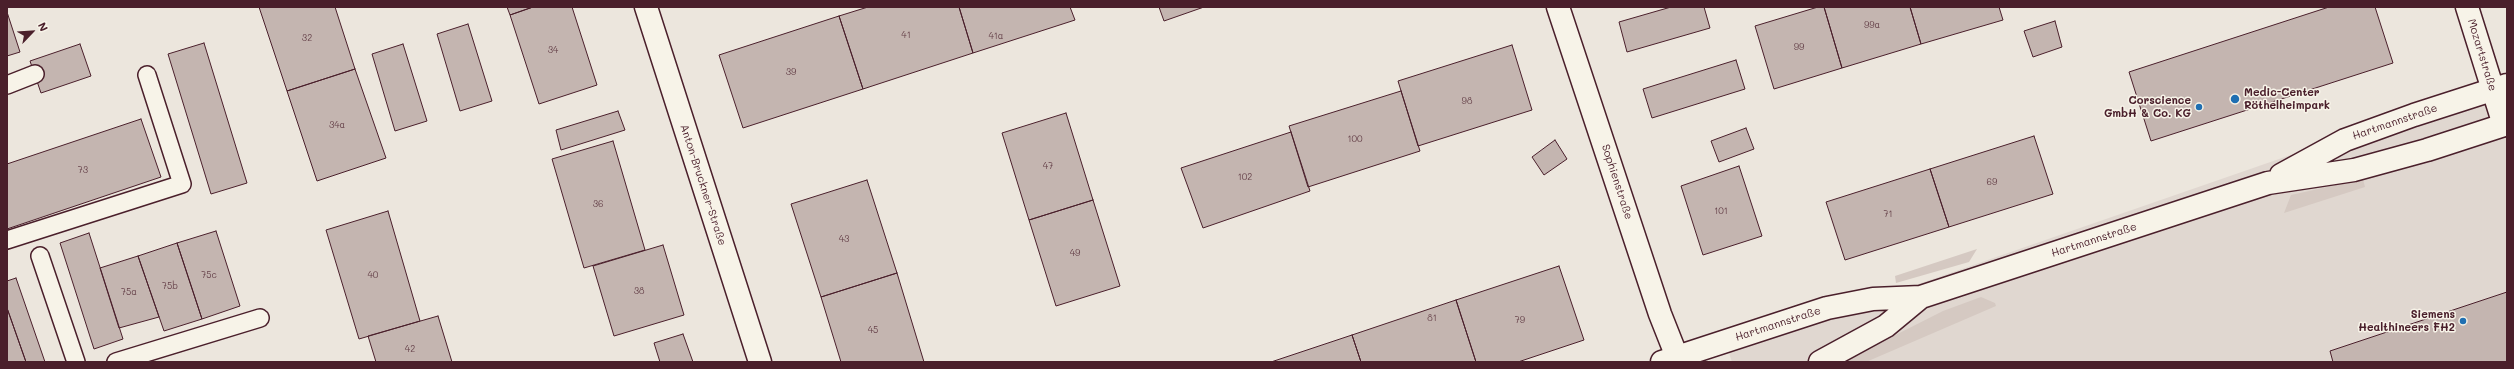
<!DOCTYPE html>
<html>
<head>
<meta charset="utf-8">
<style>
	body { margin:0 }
	#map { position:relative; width:2514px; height:369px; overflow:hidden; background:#ece6dd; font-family:Mali,sans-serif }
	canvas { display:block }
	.frame { position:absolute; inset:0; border:8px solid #4a1f2b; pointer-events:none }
	.north { position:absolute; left:12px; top:12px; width:40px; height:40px; -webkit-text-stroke:3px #f7f3e8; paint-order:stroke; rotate:65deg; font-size:11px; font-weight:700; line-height:16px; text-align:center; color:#4a1f2b }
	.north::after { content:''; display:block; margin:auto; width:14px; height:18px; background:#4a1f2b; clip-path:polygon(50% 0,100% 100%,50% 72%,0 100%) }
</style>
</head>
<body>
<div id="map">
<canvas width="2514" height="369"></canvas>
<div class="frame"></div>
<div class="north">N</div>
</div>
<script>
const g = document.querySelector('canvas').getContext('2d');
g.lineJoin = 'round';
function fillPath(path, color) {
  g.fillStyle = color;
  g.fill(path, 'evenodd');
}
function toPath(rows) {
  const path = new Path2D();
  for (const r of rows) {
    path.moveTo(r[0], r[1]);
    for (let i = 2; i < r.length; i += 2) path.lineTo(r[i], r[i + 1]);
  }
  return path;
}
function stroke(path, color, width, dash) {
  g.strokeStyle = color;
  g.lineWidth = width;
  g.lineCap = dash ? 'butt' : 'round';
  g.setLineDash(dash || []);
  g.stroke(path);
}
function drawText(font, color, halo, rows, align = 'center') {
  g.font = font + ' Mali,sans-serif';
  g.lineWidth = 3;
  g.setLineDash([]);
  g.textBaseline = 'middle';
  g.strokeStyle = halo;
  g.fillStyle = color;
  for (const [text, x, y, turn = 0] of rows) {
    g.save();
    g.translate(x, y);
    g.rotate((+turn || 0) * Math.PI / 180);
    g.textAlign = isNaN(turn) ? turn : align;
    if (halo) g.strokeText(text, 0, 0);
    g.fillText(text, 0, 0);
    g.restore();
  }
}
const built = toPath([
	[2507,80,2507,362,1732,362,1728,350]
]);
const green = toPath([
	[2363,179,2365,187,2284,213,2291,195],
	[1977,249,1969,262,1896,283,1895,276],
	[1981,297,1995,303,1996,306,1866,362,1842,362,1943,311]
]);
const building = toPath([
	[259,7,335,7,355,69,287,91,259,7],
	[507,7,533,7,510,15,507,7],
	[533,7,572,7,597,85,539,104,510,15,533,7],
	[868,7,959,7,973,53,863,89,839,16,868,7],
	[959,7,1070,7,1075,20,973,53,959,7],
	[1159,7,1204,7,1164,21,1159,7],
	[1671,7,1704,7,1710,28,1627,52,1619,22,1671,7],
	[1818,7,1824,7,1842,68,1774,89,1755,26,1818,7],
	[1824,7,1910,7,1921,44,1842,68,1824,7],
	[1910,7,1999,7,2003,20,1921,44,1910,7],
	[2329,7,2375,7,2393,63,2151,141,2129,72,2329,7],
	[7,12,20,52,7,56,7,12],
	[839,16,863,89,743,128,719,55,839,16],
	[2055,21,2062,47,2033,57,2024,31,2055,21],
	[468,24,492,101,460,111,437,34,468,24],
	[204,43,247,183,211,194,168,54,204,43],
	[80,44,91,76,41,93,30,61,80,44],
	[403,44,427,121,395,131,372,54,403,44],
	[1512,45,1532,110,1418,146,1398,81,1512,45],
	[1736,60,1745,89,1652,118,1643,89,1736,60],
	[355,69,386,158,317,181,287,91,355,69],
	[1401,91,1420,151,1308,187,1289,126,1401,91],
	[618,111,625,130,561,150,556,130,618,111],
	[1066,113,1093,200,1029,220,1002,133,1066,113],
	[141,119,161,177,7,229,7,164,141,119],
	[1746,128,1754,149,1719,162,1711,141,1746,128],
	[1291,132,1310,191,1203,228,1181,168,1291,132],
	[2034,136,2053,194,1949,227,1930,169,2034,136],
	[1555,140,1567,159,1544,175,1532,157,1555,140],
	[613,141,645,250,584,268,552,159,613,141],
	[1739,166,1762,236,1703,255,1681,186,1739,166],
	[1930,169,1949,227,1845,260,1826,202,1930,169],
	[867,180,897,273,821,297,791,204,867,180],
	[1093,200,1120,286,1056,306,1029,220,1093,200],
	[388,211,420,321,359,339,326,230,388,211],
	[216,231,240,306,202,319,177,243,216,231],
	[89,233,123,339,94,349,60,243,89,233],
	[177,243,202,319,164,331,138,256,177,243],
	[663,245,684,315,614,336,593,266,663,245],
	[138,256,159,317,119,328,100,268,138,256],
	[1559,266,1584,340,1518,362,1476,362,1456,300,1559,266],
	[897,273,924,362,841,362,821,297,897,273],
	[16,278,45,362,26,362,7,308,7,281,16,278],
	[2507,292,2507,362,2333,362,2330,351,2507,292],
	[1456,300,1476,362,1361,362,1352,335,1456,300],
	[7,308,26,362,7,362,7,308],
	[438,316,452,362,376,362,368,336,438,316],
	[683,334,693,362,660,362,654,343,683,334],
	[1352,335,1361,362,1271,362,1352,335]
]);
const lane = toPath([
	[7,85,35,74],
	[7,240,182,184,147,75],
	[40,256,76,362],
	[116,362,260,318]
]);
const street = toPath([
	[646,7,760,362],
	[1558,7,1660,314,1677,357],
	[2467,7,2504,125]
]);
const secondary = toPath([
	[2281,175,2345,140,2414,115,2507,85],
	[1662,362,1827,308,1873,299,1921,297,2268,183,2354,170,2427,150,2507,124],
	[1820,362,1886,326,1921,297]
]);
const markers = [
	[2235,99,5,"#1f6fb2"],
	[2199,107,4,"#1f6fb2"],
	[2463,321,4,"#1f6fb2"]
];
const numberNames = [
	["99a",1872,25],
	["41",906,35],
	["41a",996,36],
	["32",307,38],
	["99",1799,47],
	["34",553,50],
	["39",791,72],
	["98",1467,101],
	["34a",337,125],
	["100",1355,139],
	["47",1048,166],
	["73",83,170],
	["102",1245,177],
	["69",1992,182],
	["36",598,204],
	["101",1721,211],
	["71",1888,214],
	["43",844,239],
	["49",1075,253],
	["75c",209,275],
	["40",373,275],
	["75b",170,286],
	["38",639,291],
	["75a",129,292],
	["81",1432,318],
	["79",1520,320],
	["45",873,330],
	["42",410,349]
];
const streetNames = [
	["Mozartstraße",2482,55,73],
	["Hartmannstraße",2395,122,-19],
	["Sophienstraße",1617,182,72],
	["Anton-Bruckner-Straße",703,185,72],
	["Hartmannstraße",2094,240,-18],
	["Hartmannstraße",1778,324,-18]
];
const poiNames = [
	["Medic-Center",2244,93,"left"],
	["Röthelheimpark",2244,106,"left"],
	["Corscience",2191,101],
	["GmbH & Co. KG",2191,114],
	["Siemens",2455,315],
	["Healthineers FH2",2455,328]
];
fillPath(built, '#e0d7d0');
fillPath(green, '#d5c9c2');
fillPath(building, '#c4b5b0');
stroke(building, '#4a1f2b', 1);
stroke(lane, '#4a1f2b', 20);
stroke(street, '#4a1f2b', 25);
stroke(secondary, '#4a1f2b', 25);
stroke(lane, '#f7f3e8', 17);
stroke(street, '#f7f3e8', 22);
stroke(secondary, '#f7f3e8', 22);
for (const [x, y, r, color] of markers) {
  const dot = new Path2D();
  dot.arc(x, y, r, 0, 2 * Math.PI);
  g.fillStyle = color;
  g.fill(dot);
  stroke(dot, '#f7f3e8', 1.5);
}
drawText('9px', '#68444c', null, numberNames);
drawText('11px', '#4a1f2b', '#f7f3e8', streetNames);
drawText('bold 11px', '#4a1f2b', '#f7f3e8', poiNames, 'right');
</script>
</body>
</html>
